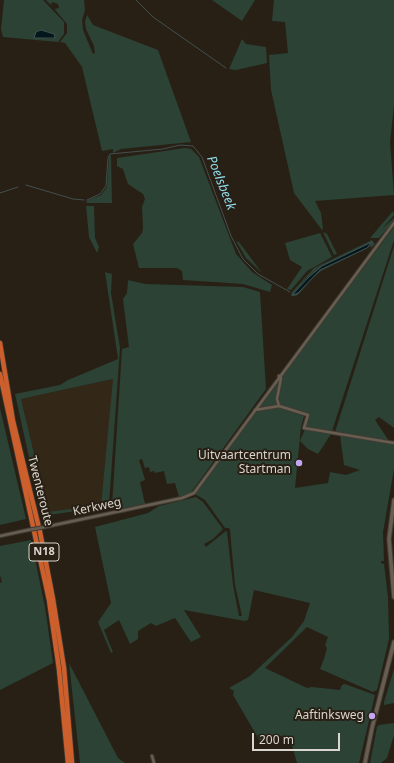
<!DOCTYPE html>
<html>
<head>
<meta charset="utf-8">
<style>
	body { margin:0 }
	#map { position:relative; width:394px; height:763px; overflow:hidden; background:#282015; font-family:"Noto Sans",sans-serif }
	canvas { display:block }
	.scale { position:absolute; left:252px; top:733px; width:88px; height:18px; box-sizing:border-box; border:2px solid #dad5ce; border-top:0; padding-left:5px; font-size:12px; line-height:14px; white-space:nowrap; color:#dad5ce; -webkit-text-stroke:3px #282015; paint-order:stroke }
</style>
</head>
<body>
<div id="map">
<canvas width="394" height="763"></canvas>
<div class="scale">200 m</div>
</div>
<script>
const g = document.querySelector('canvas').getContext('2d');
g.lineJoin = 'round';
function fillPath(path, color) {
  g.fillStyle = color;
  g.fill(path, 'evenodd');
}
function toPath(rows) {
  const path = new Path2D();
  for (const r of rows) {
    path.moveTo(r[0], r[1]);
    for (let i = 2; i < r.length; i += 2) path.lineTo(r[i], r[i + 1]);
  }
  return path;
}
function stroke(path, color, width, dash) {
  g.strokeStyle = color;
  g.lineWidth = width;
  g.lineCap = dash ? 'butt' : 'round';
  g.setLineDash(dash || []);
  g.stroke(path);
}
function drawText(font, color, halo, rows, align = 'center') {
  g.font = font + ' "Noto Sans",sans-serif';
  g.lineWidth = 4;
  g.setLineDash([]);
  g.textBaseline = 'middle';
  g.strokeStyle = halo;
  g.fillStyle = color;
  for (const [text, x, y, turn = 0] of rows) {
    g.save();
    g.translate(x, y);
    g.rotate((+turn || 0) * Math.PI / 180);
    g.textAlign = isNaN(turn) ? turn : align;
    if (halo) g.strokeText(text, 0, 0);
    g.fillText(text, 0, 0);
    g.restore();
  }
}
const built = toPath([
	[114,379,101,505,48,513,21,399]
]);
const green = toPath([
	[4,0,43,0,64,22,64,34,58,42,3,37,1,29],
	[39,30,49,34,54,39,35,38,36,32],
	[46,0,84,0,85,10,82,20,83,30,93,54,95,53,94,46,86,29,85,22,87,15,93,25,158,50,191,142,121,149,113,153,113,149,102,151,82,67,65,43,60,42,67,33,67,24,52,6,55,9,59,8,58,4,52,2,51,5],
	[212,0,255,0,242,21],
	[274,0,394,0,394,105,390,142,394,195,315,201,321,213,323,229,322,230,294,193,271,90,269,55,288,53,285,22,272,21],
	[242,39,246,44,266,47,267,63,236,70,229,69],
	[185,148,191,149,199,157,236,254,252,272,272,285,270,292,243,284,183,280,182,271,177,268,139,268,133,244,142,233,143,228,142,207,145,199,143,194,128,184,123,169,117,166,117,158],
	[111,155,112,203,87,203,86,201,101,195,107,187,109,157],
	[86,206,94,206,95,238,99,247,97,253,89,237],
	[393,211,394,215,382,229,394,218,394,221,379,238,370,238],
	[394,227,394,240,332,431,305,427,309,415,281,406,279,403,281,377],
	[323,232,327,234,337,254,334,255],
	[320,233,332,257,307,271,291,290,287,289,302,267,290,260,285,243],
	[372,240,375,244,371,248,371,246,321,271,311,280,299,294,296,296,291,296,292,292,314,268],
	[369,244,371,244,320,270,298,293,293,295,306,279,322,266],
	[236,241,239,242,262,273,246,258],
	[394,246,394,428,379,417,375,420,389,441,335,432],
	[105,272,112,274,111,293,120,348,109,504,104,507,42,516,15,394,60,385,68,380,118,359],
	[113,379,101,505,48,512,21,399],
	[128,280,145,284,243,287,260,292,266,389,190,494,179,497,175,483,167,484,164,471,155,473,154,471,150,472,149,467,145,468,142,459,139,460,145,480,140,482,145,504,115,510,112,505,114,475,122,349,129,347,123,299,127,293],
	[278,380,276,399,277,406,273,405,258,409],
	[278,407,304,416,301,427,295,488,328,483,330,472,346,475,360,470,344,465,340,435,394,444,394,469,383,532,384,561,381,561,381,563,384,564,388,597,389,639,377,690,373,692,320,669,324,659,327,648,325,645,328,637,307,627,265,668,307,688,312,687,340,690,342,685,345,684,375,695,359,763,297,763,289,735,286,738,275,734,260,741,233,695,234,691,229,688,250,676,292,637,304,621,310,603,254,590,248,620,245,621,184,610,201,637,191,642,175,618,156,626,151,623,138,631,138,639,130,644,119,620,104,630,113,652,111,653,98,622,111,603,95,527,148,513,159,506,196,497,203,502,223,529,213,539,204,544,206,547,226,531,227,532,233,585,239,616,242,616,235,585,230,530,229,528,225,528,205,500,195,494,255,412],
	[0,408,26,519,0,525],
	[305,429,331,434,318,454,308,449,300,441],
	[31,540,45,607,53,663,0,690,0,583,2,582,0,575,0,546],
	[69,663,118,758,125,763,80,763],
	[394,669,394,703,384,705,384,702],
	[394,723,394,735,387,758,381,763,370,763,377,727,379,725]
]);
const water = toPath([
	[41,30,54,34,55,38,34,38,36,32,41,30],
	[372,242,367,248,320,270,298,293,292,295,309,277,322,266,372,242]
]);
const stream = toPath([
	[136,0,153,17,226,68],
	[26,185,73,199,84,200],
	[0,193,18,187],
	[87,200,100,194,106,186,108,158,110,154,163,149,180,145,193,146,202,157,231,236,243,259,258,274,290,292]
]);
const street = toPath([
	[279,406,277,399,281,378,279,376],
	[255,410,279,406,308,415,304,428,394,443],
	[45,527,182,498,194,493,394,223],
	[0,536,28,530],
	[152,756,154,763]
]);
const secondary = toPath([
	[394,500,389,539,394,597],
	[365,763,372,728,394,642]
]);
const highway = toPath([
	[0,343,13,421,40,532,53,599,64,668,72,763],
	[0,374,49,600,59,669,68,763]
]);
const streetBridge = toPath([
	[28,530,45,527]
]);
const markers = [
	[299,463,4,"#c3a7f2"],
	[372,716,4,"#c3a7f2"]
];
const shields = [
	[44,552,30]
];
const shieldNames = [
	["N18",44,552]
];
const poiNames = [
	["Uitvaartcentrum",291,456],
	["Startman",291,470],
	["Aaftinksweg",364,716]
];
const streetNames = [
	["Twenteroute",40,491,76],
	["Kerkweg",97,507,-12]
];
const waterNames = [
	["Poelsbeek",221,183,68]
];
fillPath(built, '#332717');
fillPath(green, '#2b4235');
fillPath(water, '#02171c');
stroke(water, '#435051', 1);
stroke(stream, '#435051', 1);
stroke(street, '#413b33', 4.5);
stroke(secondary, '#413b33', 5.5);
stroke(highway, '#413b33', 6);
stroke(street, '#675e51', 2.5);
stroke(secondary, '#675e51', 3.5);
stroke(highway, '#cc5f2c', 4.5);
stroke(streetBridge, '#413b33', 4.5, []);
stroke(streetBridge, '#675e51', 2.5);
for (const [x, y, r, color] of markers) {
  const dot = new Path2D();
  dot.arc(x, y, r, 0, 2 * Math.PI);
  g.fillStyle = color;
  g.fill(dot);
  stroke(dot, '#282015', 1.5);
}
for (const [x, y, w] of shields) {
  const box = new Path2D();
  box.roundRect(x - w / 2, y - 9, w, 18, 3);
  g.fillStyle = '#282015';
  g.fill(box);
  stroke(box, '#dad5ce', 1);
}
drawText('bold 11px', '#dad5ce', null, shieldNames);
drawText('12px', '#dad5ce', '#282015', poiNames, 'right');
drawText('12px', '#dad5ce', '#282015', streetNames);
drawText('italic 13px', '#8fdaed', '#282015', waterNames);
</script>
</body>
</html>
